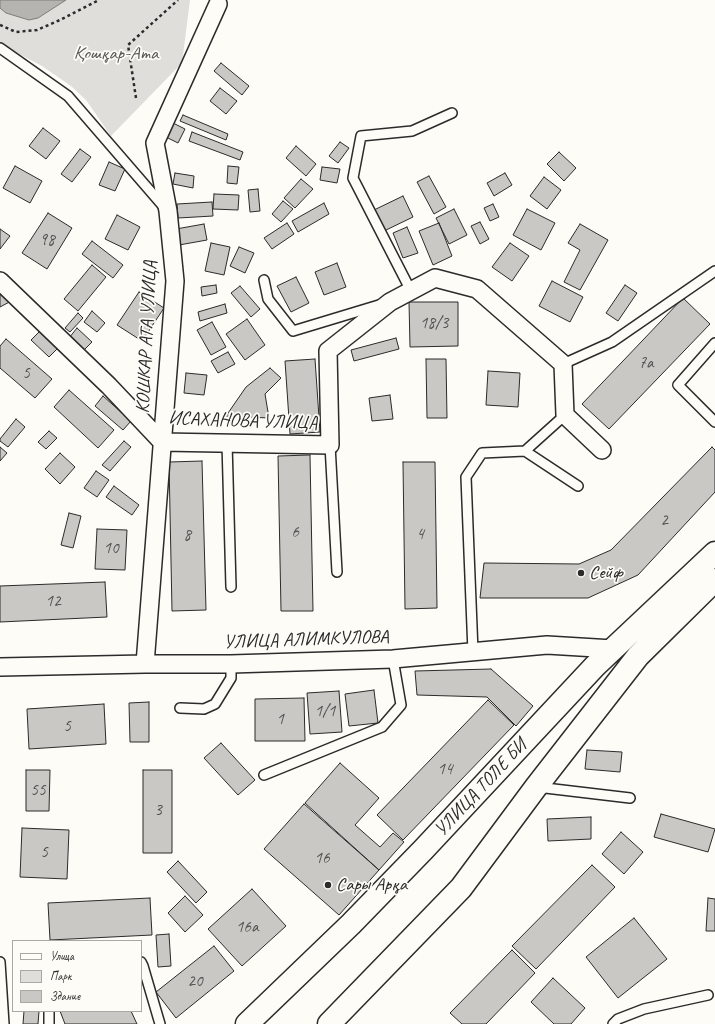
<!DOCTYPE html>
<html>
<head>
<meta charset="utf-8">
<style>
	body { margin:0 }
	#map { position:relative; width:715px; height:1024px; overflow:hidden; background:#fdfcf7; font-family:Caveat,sans-serif }
	canvas { display:block }
	.legend { position:absolute; left:12px; top:940px; width:130px; height:72px; box-sizing:border-box; background:#fdfcf7; border:1px solid #a9a8a5; margin:0; padding:5px 7px; list-style:none; font-size:12px; color:#2b2b2b }
	.legend li { display:flex; align-items:center; gap:8px; height:20px }
	.legend b { width:20px; border:1px solid #a9a8a5 }
</style>
</head>
<body>
<div id="map">
<canvas width="715" height="1024"></canvas>
<ul class="legend">
<li><b style="height:5px;background:#fdfcf7"></b>Улица</li>
<li><b style="height:11px;background:#dfdeda"></b>Парк</li>
<li><b style="height:11px;background:#c9c8c4"></b>Здание</li>
</ul>
</div>
<script>
const g = document.querySelector('canvas').getContext('2d');
g.lineJoin = 'round';
function fillPath(path, color) {
  g.fillStyle = color;
  g.fill(path, 'evenodd');
}
function toPath(rows) {
  const path = new Path2D();
  for (const r of rows) {
    path.moveTo(r[0], r[1]);
    for (let i = 2; i < r.length; i += 2) path.lineTo(r[i], r[i + 1]);
  }
  return path;
}
function stroke(path, color, width, dash) {
  g.strokeStyle = color;
  g.lineWidth = width;
  g.lineCap = dash ? 'butt' : 'round';
  g.setLineDash(dash || []);
  g.stroke(path);
}
function drawText(font, color, halo, rows, align = 'center') {
  g.font = font + ' Caveat,sans-serif';
  g.lineWidth = 3.5;
  g.setLineDash([]);
  g.textBaseline = 'middle';
  g.strokeStyle = halo;
  g.fillStyle = color;
  for (const [text, x, y, turn = 0] of rows) {
    g.save();
    g.translate(x, y);
    g.rotate((+turn || 0) * Math.PI / 180);
    g.textAlign = isNaN(turn) ? turn : align;
    if (halo) g.strokeText(text, 0, 0);
    g.fillText(text, 0, 0);
    g.restore();
  }
}
const green = toPath([
	[0,0,190,0,182,63,111,136,86,100,71,86,42,66,0,44]
]);
const water = toPath([
	[0,0,66,0,38,18,29,20,6,13,0,8,0,0]
]);
const building = toPath([
	[221,63,249,86,242,95,214,71,221,63],
	[220,88,237,101,226,114,210,101,220,88],
	[183,115,228,134,226,140,180,121,183,115],
	[171,122,185,129,178,143,164,136,171,122],
	[43,128,60,141,46,159,29,146,43,128],
	[192,132,243,152,240,160,189,141,192,132],
	[340,142,349,148,338,163,329,156,340,142],
	[296,146,316,164,306,176,286,158,296,146],
	[80,149,91,157,72,182,61,174,80,149],
	[559,152,576,168,564,181,547,164,559,152],
	[109,162,125,169,115,191,99,185,109,162],
	[15,166,42,181,30,203,3,188,15,166],
	[228,166,239,167,237,184,227,183,228,166],
	[322,167,340,169,337,183,320,180,322,167],
	[175,173,194,176,193,188,173,184,175,173],
	[505,173,512,185,494,196,487,183,505,173],
	[429,176,446,207,434,214,417,182,429,176],
	[544,177,561,190,547,209,530,196,544,177],
	[301,179,313,189,295,208,284,198,301,179],
	[258,189,260,211,250,212,248,190,258,189],
	[214,194,239,195,238,210,213,209,214,194],
	[403,196,413,217,384,231,374,210,403,196],
	[283,201,293,209,281,222,272,214,283,201],
	[212,202,213,216,178,218,177,204,212,202],
	[324,203,329,214,298,232,292,221,324,203],
	[493,204,499,217,490,221,484,208,493,204],
	[454,209,467,235,449,244,436,218,454,209],
	[527,209,555,223,541,250,513,235,527,209],
	[48,213,72,228,47,269,22,253,48,213],
	[117,215,140,227,128,250,105,239,117,215],
	[480,222,489,239,480,244,471,226,480,222],
	[287,223,294,234,272,249,264,238,287,223],
	[439,223,452,256,433,265,419,231,439,223],
	[204,224,207,240,179,245,176,229,204,224],
	[580,224,608,240,580,290,564,282,580,250,568,243,580,224],
	[407,227,418,253,403,258,393,233,407,227],
	[0,229,10,236,0,249,0,229],
	[92,241,123,265,113,278,82,254,92,241],
	[211,243,230,247,224,275,205,271,211,243],
	[510,243,529,256,512,281,492,267,510,243],
	[239,247,254,253,245,273,230,266,239,247],
	[337,263,346,287,324,295,315,272,337,263],
	[92,265,106,277,78,311,64,299,92,265],
	[296,277,309,303,291,312,277,286,296,277],
	[552,281,583,297,570,322,539,306,552,281],
	[0,285,15,299,0,307,0,285],
	[216,285,217,293,202,296,201,287,216,285],
	[625,285,637,293,618,321,606,313,625,285],
	[240,286,260,309,251,317,231,293,240,286],
	[139,292,164,308,142,341,117,325,139,292],
	[683,298,710,324,609,429,582,404,683,298],
	[409,302,458,302,458,346,410,347,409,302],
	[225,304,227,313,200,321,198,312,225,304],
	[92,311,105,323,97,332,84,322,92,311],
	[78,313,83,318,70,332,65,328,78,313],
	[247,319,265,345,245,360,226,334,247,319],
	[212,322,226,347,211,355,197,330,212,322],
	[77,328,92,342,83,351,69,338,77,328],
	[40,331,58,348,49,357,31,340,40,331],
	[396,338,399,349,354,361,351,350,396,338],
	[6,339,52,379,35,398,0,368,0,346,6,339],
	[228,352,235,364,218,373,211,361,228,352],
	[315,359,320,432,290,434,285,361,315,359],
	[426,359,446,359,447,418,427,418,426,359],
	[270,368,281,378,265,394,269,418,226,416,246,387,270,368],
	[488,371,520,373,518,407,486,405,488,371],
	[186,373,207,375,204,395,184,393,186,373],
	[69,390,114,430,98,448,54,407,69,390],
	[390,395,393,419,372,421,369,398,390,395],
	[103,396,131,421,123,430,95,406,103,396],
	[16,419,25,427,8,447,0,441,0,439,16,419],
	[49,431,57,438,46,449,38,442,49,431],
	[124,441,131,447,110,471,102,465,124,441],
	[0,447,7,453,0,461,0,447],
	[712,447,715,450,715,492,638,575,588,598,480,598,484,563,579,564,611,550,712,447],
	[60,453,75,467,60,484,45,469,60,453],
	[310,455,313,611,281,611,278,456,310,455],
	[202,461,206,610,172,611,169,462,202,461],
	[403,462,435,462,437,608,405,609,403,462],
	[96,471,109,480,97,497,84,488,96,471],
	[114,486,139,505,132,515,106,497,114,486],
	[69,513,81,516,73,548,61,545,69,513],
	[97,529,127,530,125,570,95,569,97,529],
	[105,582,107,617,0,622,0,586,105,582],
	[491,669,533,706,516,726,487,697,417,695,415,671,491,669],
	[374,690,378,723,349,726,345,694,374,690],
	[339,691,342,732,310,734,307,693,339,691],
	[304,698,305,741,255,741,255,699,304,698],
	[488,700,514,725,403,840,377,815,488,700],
	[149,702,149,742,130,742,129,703,149,702],
	[104,704,106,744,29,749,27,709,104,704],
	[221,743,255,780,238,795,204,758,221,743],
	[587,750,622,752,620,772,585,769,587,750],
	[340,763,379,798,355,825,380,847,393,833,404,842,379,870,305,803,340,763],
	[26,770,50,770,49,811,26,811,26,770],
	[143,770,172,770,172,853,143,853,143,770],
	[304,804,379,870,339,915,264,849,304,804],
	[661,814,715,829,708,852,654,837,661,814],
	[591,817,591,839,548,841,547,819,591,817],
	[22,828,69,830,67,879,20,877,22,828],
	[621,832,643,852,624,874,602,854,621,832],
	[178,861,207,892,196,903,167,872,178,861],
	[592,865,615,887,536,969,512,946,592,865],
	[252,889,286,926,242,966,208,929,252,889],
	[185,896,203,915,185,932,168,913,185,896],
	[150,898,152,935,50,940,48,903,150,898],
	[708,898,715,899,715,931,706,931,708,898],
	[634,918,667,959,618,998,586,957,634,918],
	[169,934,171,966,158,967,156,935,169,934],
	[214,946,234,971,176,1018,156,992,214,946],
	[512,950,535,973,486,1024,462,1024,450,1013,512,950],
	[553,978,585,1008,571,1024,554,1024,531,1002,553,978],
	[24,1011,39,1011,38,1024,23,1024,24,1011],
	[60,1011,131,1011,137,1024,65,1024,60,1011]
]);
const path = toPath([
	[0,25,16,32,37,30,60,20,99,0],
	[136,98,128,45,178,0]
]);
const lane = toPath([
	[0,48,68,96,164,207],
	[264,280,268,299,293,331,379,305],
	[411,291,353,178,361,136,412,131,452,113],
	[715,343,678,385,715,422],
	[563,364,612,342,715,271],
	[227,443,231,587],
	[330,445,337,572],
	[525,451,565,415],
	[473,652,466,477,482,453,525,451,578,486],
	[180,708,204,709,215,704,231,678,231,664],
	[264,775,382,727,401,705,393,659],
	[537,787,630,798],
	[0,962,4,1024],
	[141,962,143,966,160,1024],
	[49,1011,49,1024],
	[613,1024,618,1019,644,1009,708,995]
]);
const street = toPath([
	[0,281,109,386,162,442,330,445,328,351,390,302,435,278,477,289,563,364,565,415,602,450],
	[145,664,175,281,168,211,155,143,218,4],
	[0,667,145,664,231,664,393,659,547,645,613,649]
]);
const secondary = toPath([
	[247,1024,351,924,423,850,595,666,715,553],
	[329,1024,461,888,536,787,638,656,715,580]
]);
const markers = [
	[581,573,4,"#2b2b2b"],
	[328,885,4,"#2b2b2b"]
];
const numberNames = [
	["98",47,241],
	["18/3",434,324],
	["7а",646,364],
	["5",26,374],
	["2",664,521],
	["6",295,533],
	["4",420,535],
	["8",187,536],
	["10",111,549],
	["12",53,602],
	["1/1",325,712],
	["1",280,720],
	["5",67,727],
	["14",445,770],
	["55",38,791],
	["3",158,811],
	["5",44,853],
	["16",322,859],
	["16а",247,928],
	["20",195,982]
];
const parkNames = [
	["Қошқар-Ата",116,54]
];
const streetNames = [
	["КОШКАР АТА УЛИЦА",147,337,-87],
	["ИСАХАНОВА УЛИЦА",243,421,2],
	["УЛИЦА АЛИМКУЛОВА",306,640,-2],
	["УЛИЦА ТОЛЕ БИ",481,788,-47]
];
const poiNames = [
	["Сейф",589,573],
	["Сары Арқа",336,885]
];
fillPath(green, '#dfdeda');
fillPath(water, '#b5b4b1');
stroke(water, '#7e7d7b', 1);
fillPath(building, '#c9c8c4');
stroke(building, '#2b2b2b', 1);
stroke(lane, '#2b2b2b', 12);
stroke(street, '#2b2b2b', 20);
stroke(secondary, '#2b2b2b', 25);
stroke(path, '#2b2b2b', 2.5, [3, 3]);
stroke(lane, '#fdfcf7', 9);
stroke(street, '#fdfcf7', 17);
stroke(secondary, '#fdfcf7', 22);
for (const [x, y, r, color] of markers) {
  const dot = new Path2D();
  dot.arc(x, y, r, 0, 2 * Math.PI);
  g.fillStyle = color;
  g.fill(dot);
  stroke(dot, '#fdfcf7', 1.5);
}
drawText('17px', '#525251', null, numberNames);
drawText('19px', '#585857', '#fdfcf7', parkNames);
drawText('19px', '#2b2b2b', '#fdfcf7', streetNames);
drawText('19px', '#2b2b2b', '#fdfcf7', poiNames, 'left');
</script>
</body>
</html>
